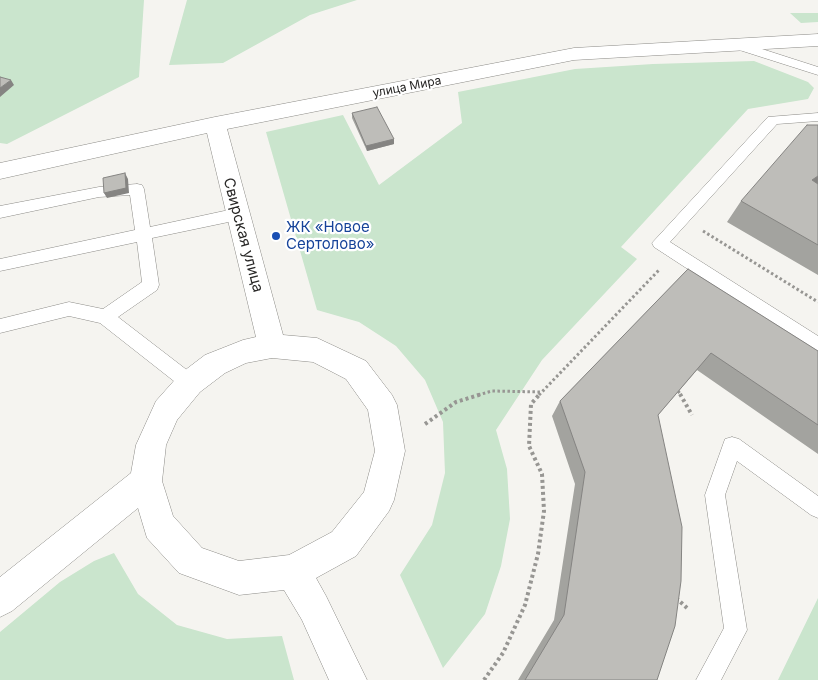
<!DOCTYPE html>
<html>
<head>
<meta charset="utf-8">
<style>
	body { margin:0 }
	canvas { display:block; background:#f5f4f0 }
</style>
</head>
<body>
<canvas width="818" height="680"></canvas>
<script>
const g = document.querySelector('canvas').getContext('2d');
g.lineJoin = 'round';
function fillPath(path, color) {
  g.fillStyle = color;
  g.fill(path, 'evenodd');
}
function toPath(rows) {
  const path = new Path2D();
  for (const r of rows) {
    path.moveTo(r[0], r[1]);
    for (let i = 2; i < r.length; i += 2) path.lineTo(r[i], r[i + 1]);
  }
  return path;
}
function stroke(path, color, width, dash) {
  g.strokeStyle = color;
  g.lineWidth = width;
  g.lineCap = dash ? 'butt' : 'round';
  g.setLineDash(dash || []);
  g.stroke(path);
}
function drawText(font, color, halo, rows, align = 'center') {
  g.font = font + ' Inter,sans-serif';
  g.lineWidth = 4.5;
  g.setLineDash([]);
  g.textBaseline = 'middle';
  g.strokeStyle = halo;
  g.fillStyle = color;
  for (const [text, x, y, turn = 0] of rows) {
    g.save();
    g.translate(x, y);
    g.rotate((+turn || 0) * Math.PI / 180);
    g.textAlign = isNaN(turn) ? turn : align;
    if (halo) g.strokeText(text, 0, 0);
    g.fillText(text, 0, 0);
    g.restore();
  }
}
const green = toPath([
	[0,0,144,0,139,77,7,144,0,143],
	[187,0,357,0,310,15,223,63,169,65],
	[790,13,818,13,818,22,801,23],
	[754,61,808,82,814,88,808,99,748,109,621,247,637,259,542,360,496,430,507,469,510,519,501,566,485,614,443,668,400,575,432,525,445,473,443,422,425,380,396,346,359,322,317,310,266,132,343,115,379,185,462,123,458,92,575,69,653,64],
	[114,553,138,594,177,625,227,639,282,636,294,680,0,680,0,632,60,582,94,561],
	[818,598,818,680,778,680]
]);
const pathFar1 = toPath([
	[703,231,818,302],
	[678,391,681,395],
	[478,395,492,391,542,392],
	[539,395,659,270]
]);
const path = toPath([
	[680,394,692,415],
	[425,424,456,402,482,394],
	[676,598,687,608],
	[484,680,503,653,525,605,538,554,544,511,542,474,529,446,531,404,540,394]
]);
const service = toPath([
	[734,40,818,67,818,75,730,47,728,44,730,41,734,40],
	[818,113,818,121,777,124,670,242,818,336,818,353,812,350,654,247,652,243,768,117,818,113],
	[137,184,142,185,144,189,150,227,238,208,243,210,246,214,243,218,238,220,152,238,159,285,157,290,118,317,196,377,199,383,196,389,190,391,184,389,100,323,69,316,0,333,0,319,69,302,103,309,142,282,137,242,0,271,0,259,135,230,130,195,99,197,0,218,0,206,99,187,137,184],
	[732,437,739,439,818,496,818,518,811,515,737,461,725,495,747,630,721,680,696,680,724,628,705,495,725,439,732,437]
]);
const minor = toPath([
	[818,34,818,46,574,60,227,129,283,335,317,338,366,361,392,395,397,405,405,451,394,500,389,511,356,556,316,578,326,596,367,680,329,680,302,620,284,590,239,595,179,573,147,538,138,508,12,611,0,617,0,577,131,473,136,445,156,401,180,374,205,355,243,340,256,337,207,133,0,179,0,163,215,117,574,48,818,34],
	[272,358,313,362,346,379,368,410,375,451,364,492,332,532,289,555,239,561,202,548,173,516,162,481,166,445,177,420,200,392,225,373,246,363,272,358]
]);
const wall = toPath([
	[352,113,394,139,394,144,367,151,352,118],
	[818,125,818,275,727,222,741,201],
	[688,269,818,351,818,454,697,370,658,415,657,680,518,680,554,620,575,484,552,416,560,401]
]);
const shadedWall = toPath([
	[11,80,14,85,0,97,0,88],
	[394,139,394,144,367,151,366,146],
	[125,173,128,179,129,193,107,198,104,193],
	[818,176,818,185,812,180]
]);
const building = toPath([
	[0,77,11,80,0,88,0,77],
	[377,107,394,139,366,146,352,113,377,107],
	[807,125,818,125,818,176,812,180,818,184,818,245,741,201,807,125],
	[125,173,126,188,104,193,103,178,125,173],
	[688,269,818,351,818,425,711,353,658,415,682,527,681,581,675,626,657,680,525,680,564,615,585,472,560,401,688,269]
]);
const markers = [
	[276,236,5,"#1a4fb4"]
];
const farStreetnames = [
	["улица Мира",407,87,-11]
];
const transitNames = [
	["ЖК «Новое",286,227],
	["Сертолово»",286,244]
];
const streetNames = [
	["Свирская улица",243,235,75]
];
fillPath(green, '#cae5cd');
stroke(service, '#8c8b87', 1);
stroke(minor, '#8c8b87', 1);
stroke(pathFar1, '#979693', 3, [2.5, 2.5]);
stroke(path, '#979693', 4, [3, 3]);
fillPath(service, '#fff');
fillPath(minor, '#fff');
fillPath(wall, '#a3a39f');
fillPath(shadedWall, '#858482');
fillPath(building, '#bebdb9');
stroke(building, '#858482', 1);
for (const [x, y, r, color] of markers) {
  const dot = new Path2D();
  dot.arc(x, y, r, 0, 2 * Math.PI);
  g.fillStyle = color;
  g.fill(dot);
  stroke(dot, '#fff', 2);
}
drawText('12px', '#292827', '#fff', farStreetnames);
drawText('15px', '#164399', '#fff', transitNames, 'left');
drawText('15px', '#292827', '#fff', streetNames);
</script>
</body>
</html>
